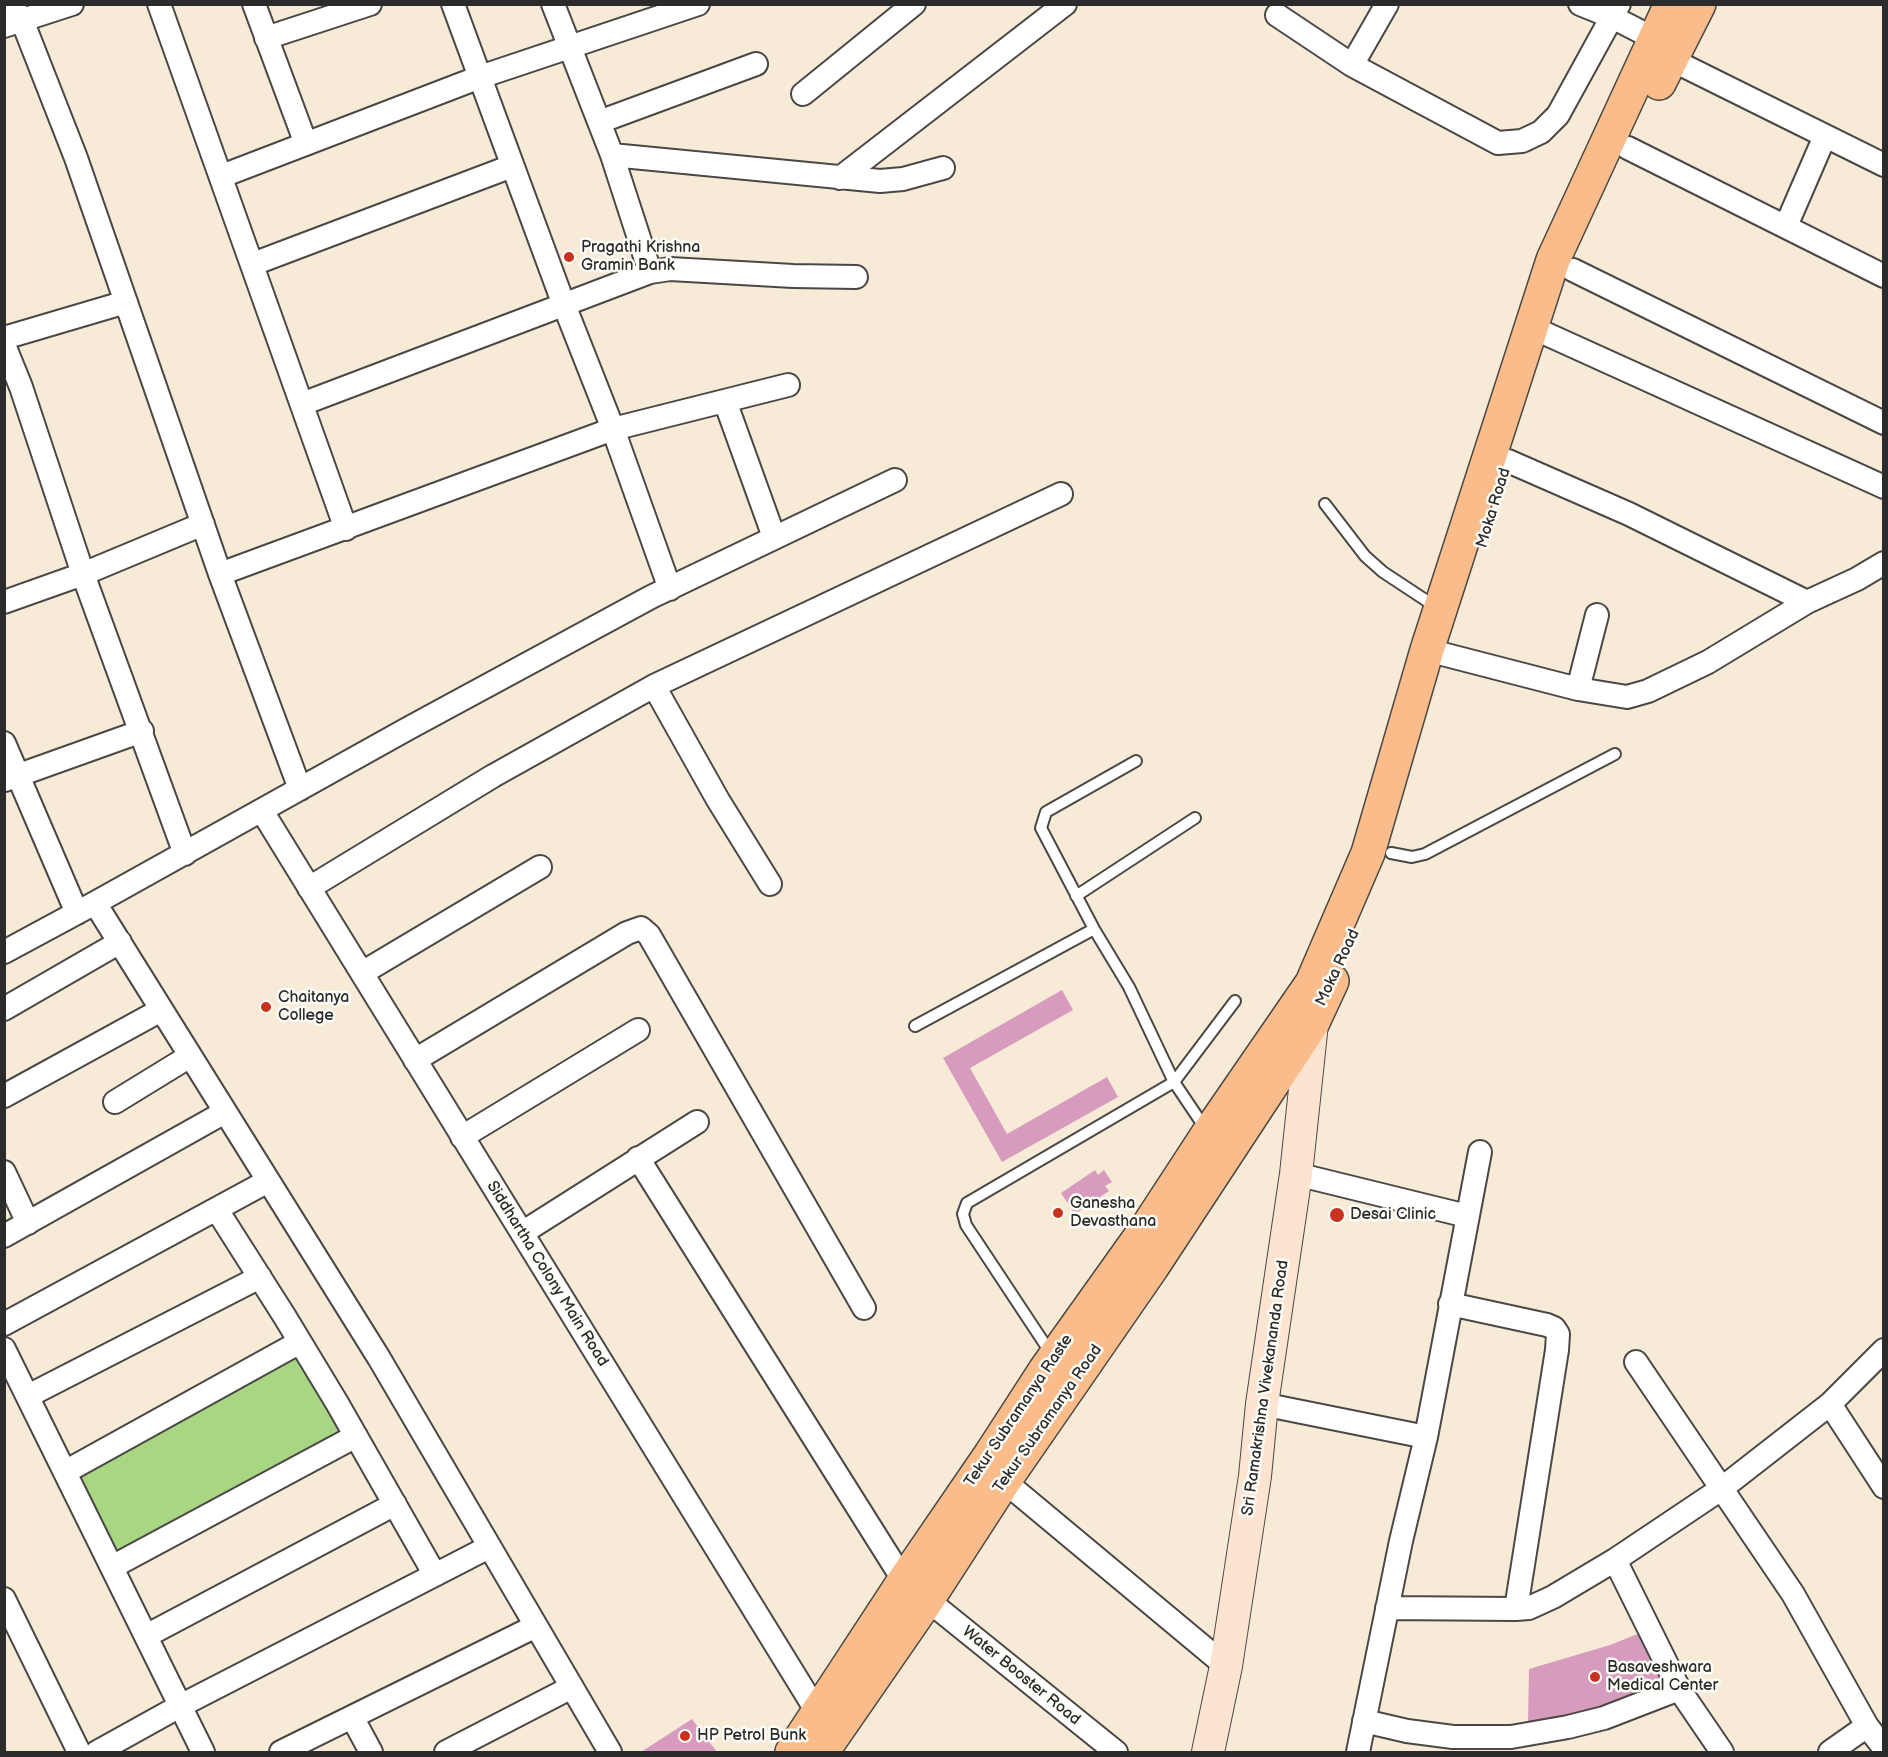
<!DOCTYPE html>
<html>
<head>
<meta charset="utf-8">
<style>
	body { margin:0 }
	#map { position:relative; width:1888px; height:1757px; overflow:hidden; background:#f7ebd8; font-family:"Balsamiq Sans",sans-serif }
	canvas { display:block }
	.frame { position:absolute; inset:0; border:6px solid #2b2b2b; pointer-events:none }
</style>
</head>
<body>
<div id="map">
<canvas width="1888" height="1757"></canvas>
<div class="frame"></div>
</div>
<script>
const g = document.querySelector('canvas').getContext('2d');
g.lineJoin = 'round';
function fillPath(path, color) {
  g.fillStyle = color;
  g.fill(path, 'evenodd');
}
function toPath(rows) {
  const path = new Path2D();
  for (const r of rows) {
    path.moveTo(r[0], r[1]);
    for (let i = 2; i < r.length; i += 2) path.lineTo(r[i], r[i + 1]);
  }
  return path;
}
function stroke(path, color, width, dash) {
  g.strokeStyle = color;
  g.lineWidth = width;
  g.lineCap = dash ? 'butt' : 'round';
  g.setLineDash(dash || []);
  g.stroke(path);
}
function drawText(font, color, halo, rows, align = 'center') {
  g.font = font + ' "Balsamiq Sans",sans-serif';
  g.lineWidth = 5;
  g.setLineDash([]);
  g.textBaseline = 'middle';
  g.strokeStyle = halo;
  g.fillStyle = color;
  for (const [text, x, y, turn = 0] of rows) {
    g.save();
    g.translate(x, y);
    g.rotate((+turn || 0) * Math.PI / 180);
    g.textAlign = isNaN(turn) ? turn : align;
    if (halo) g.strokeText(text, 0, 0);
    g.fillText(text, 0, 0);
    g.restore();
  }
}
const green = toPath([
	[298,1348,350,1435,117,1564,67,1475]
]);
const building = toPath([
	[1062,990,1073,1010,970,1068,1007,1134,1107,1077,1118,1097,1002,1162,943,1058],
	[1095,1170,1098,1175,1104,1170,1112,1182,1105,1186,1109,1191,1075,1214,1061,1193],
	[1640,1633,1665,1685,1595,1711,1528,1722,1529,1669,1610,1645],
	[692,1719,717,1752,641,1752]
]);
const lane = toPath([
	[1325,504,1365,556,1383,572,1436,607],
	[1136,761,1046,812,1041,828,1094,929,1129,987,1174,1082,1207,1131],
	[1391,853,1412,857,1425,854,1615,754],
	[1076,896,1195,818],
	[915,1026,1094,929],
	[1052,1355,966,1225,963,1214,967,1203,1174,1082,1235,1001]
]);
const street = toPath([
	[11,4,22,20,76,158,220,574,300,789],
	[159,4,346,529],
	[254,4,306,144],
	[453,4,561,297,613,429,670,589],
	[553,4,612,155,650,272],
	[1580,4,1612,17,1655,39],
	[1277,15,1352,65,1498,143,1522,141,1541,132,1558,115,1619,4],
	[4,26,72,4],
	[266,38,370,4],
	[1660,54,1884,165],
	[1352,65,1387,4],
	[803,94,914,4],
	[599,122,756,64],
	[1628,148,1884,276],
	[612,155,880,181,903,179,943,168],
	[222,176,480,77,698,4],
	[840,178,1065,4],
	[1786,226,1825,136],
	[253,264,512,166],
	[1573,270,1884,423],
	[1531,327,1884,487],
	[4,338,126,302],
	[4,345,21,387,83,574,185,854],
	[725,401,774,537],
	[302,404,650,272,670,269,793,276,856,277],
	[1508,461,1629,514,1807,602],
	[220,574,613,429,788,385],
	[4,602,83,574,203,524],
	[1427,650,1578,689,1627,697,1648,691,1708,662,1807,602,1857,579,1884,563],
	[654,686,718,800,770,884],
	[1578,689,1597,615],
	[4,743,77,913],
	[5,780,142,731],
	[262,811,824,1723],
	[309,888,493,776,654,686,1061,494],
	[95,903,379,1358,610,1752],
	[4,952,95,903,409,728,651,597,895,480],
	[362,973,540,867],
	[4,1009,120,942],
	[415,1060,627,933,641,928,649,935,864,1308],
	[4,1096,161,1010],
	[115,1102,190,1056],
	[462,1137,638,1030],
	[638,1158,904,1581,1116,1752],
	[4,1172,28,1223],
	[1296,1174,1467,1216],
	[217,1210,285,1317,337,1403,435,1575],
	[522,1233,697,1122],
	[4,1236,225,1112],
	[1450,1304,1547,1325,1554,1328,1558,1334,1557,1350,1516,1609],
	[4,1324,268,1181],
	[4,1349,203,1752],
	[1636,1362,1793,1594,1867,1726,1884,1748],
	[28,1396,260,1277],
	[1262,1404,1426,1437],
	[1830,1404,1884,1487],
	[65,1472,300,1342],
	[1004,1481,1226,1666],
	[1615,1560,1679,1689,1722,1752],
	[112,1567,356,1436],
	[4,1599,79,1752],
	[1387,1608,1516,1609,1529,1608,1553,1597,1615,1560,1721,1489,1830,1404,1884,1350],
	[146,1636,395,1504],
	[352,1717,371,1752],
	[1364,1721,1407,1731,1453,1737,1511,1737,1568,1727,1604,1718,1679,1689],
	[97,1752,180,1706,489,1547],
	[281,1752,536,1626],
	[446,1752,572,1687],
	[1358,1752,1401,1541,1426,1437,1480,1152],
	[1830,1752,1867,1726]
]);
const secondary = toPath([
	[1208,1752,1226,1666,1255,1476,1262,1404,1296,1174,1313,1014]
]);
const primary = toPath([
	[1659,83,1699,4],
	[792,1752,904,1581,991,1454,1046,1369,1148,1226,1208,1134,1312,983,1368,853,1427,650,1553,260,1671,4],
	[822,1752,927,1600,1004,1481,1152,1267,1313,1022,1332,981]
]);
const markers = [
	[569,257,6,"#c8321e"],
	[266,1007,6,"#c8321e"],
	[1058,1213,6,"#c8321e"],
	[1337,1215,8,"#c8321e"],
	[1595,1677,6,"#c8321e"],
	[685,1736,6,"#c8321e"]
];
const poiNames = [
	["Pragathi Krishna",581,248],
	["Gramin Bank",581,266],
	["Chaitanya",278,998],
	["College",278,1016],
	["Ganesha",1070,1204],
	["Devasthana",1070,1222],
	["Desai Clinic",1350,1215],
	["Basaveshwara",1607,1668],
	["Medical Center",1607,1686],
	["HP Petrol Bunk",697,1736]
];
const streetNames = [
	["Moka Road",1494,508,-73],
	["Moka Road",1338,968,-65],
	["Siddhartha Colony Main Road",547,1274,58],
	["Sri Ramakrishna Vivekananda Road",1266,1388,-82],
	["Tekur Subramanya Raste",1019,1411,-56],
	["Tekur Subramanya Road",1048,1419,-55],
	["Water Booster Road",1021,1676,39]
];
fillPath(green, '#a9d683');
fillPath(building, '#d69bbd');
stroke(lane, '#4a4845', 14);
stroke(street, '#4a4845', 26);
stroke(secondary, '#4a4845', 34);
stroke(primary, '#4a4845', 36);
stroke(lane, '#fff', 10);
stroke(street, '#fff', 22);
stroke(secondary, '#fde4d1', 32);
stroke(primary, '#fabc8b', 33);
for (const [x, y, r, color] of markers) {
  const dot = new Path2D();
  dot.arc(x, y, r, 0, 2 * Math.PI);
  g.fillStyle = color;
  g.fill(dot);
  stroke(dot, '#fdfcf7', 2);
}
drawText('16px', '#2b2b2b', '#fdfcf7', poiNames, 'left');
drawText('16px', '#2b2b2b', '#fdfcf7', streetNames);
</script>
</body>
</html>
